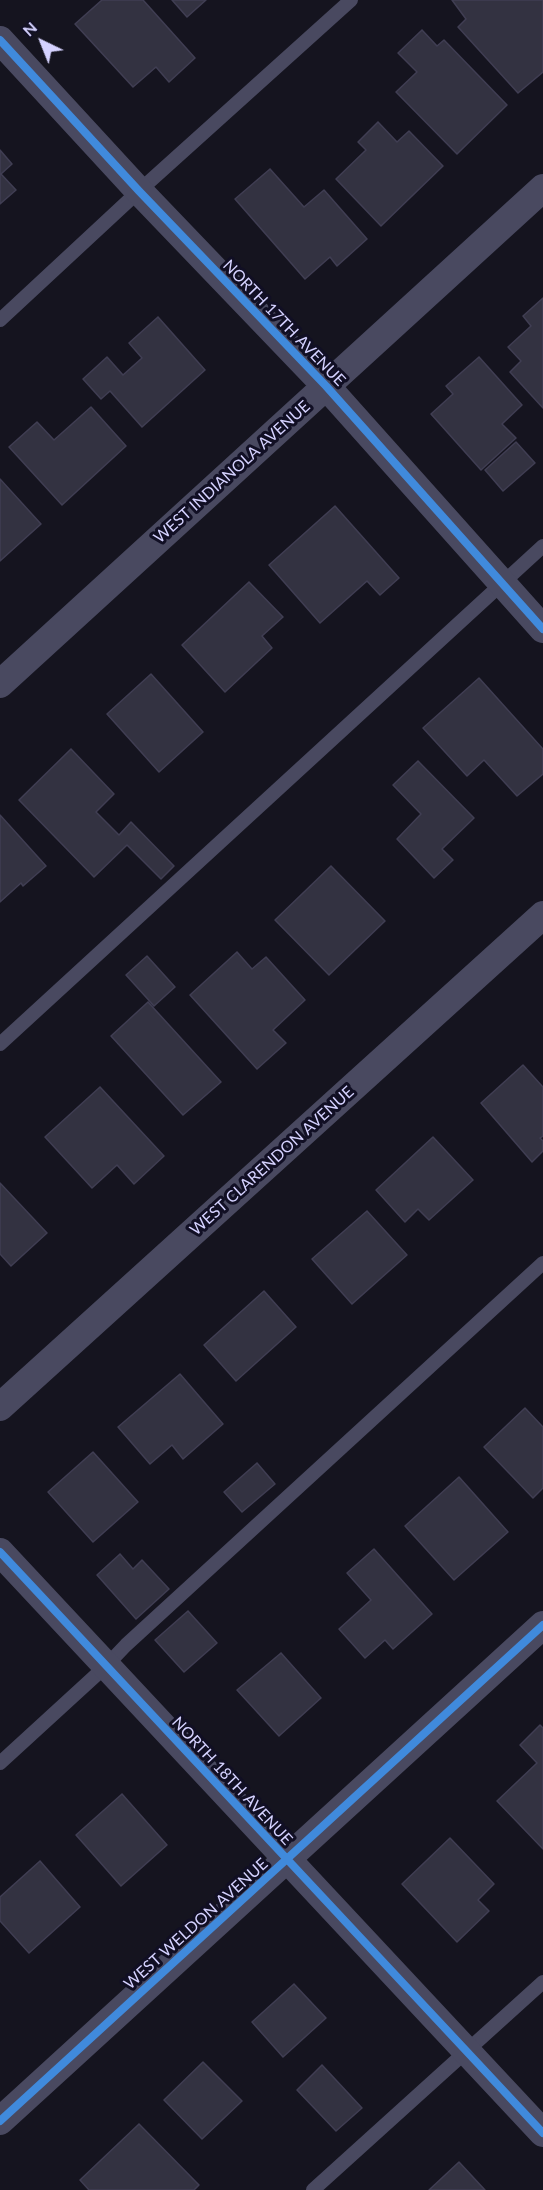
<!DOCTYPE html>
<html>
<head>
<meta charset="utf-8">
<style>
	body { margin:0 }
	#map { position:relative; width:543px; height:2190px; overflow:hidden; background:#15141f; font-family:Lato,sans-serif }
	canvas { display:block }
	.north { position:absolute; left:12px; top:12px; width:60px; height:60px; -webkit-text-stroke:4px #110f24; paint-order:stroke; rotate:317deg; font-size:16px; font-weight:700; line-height:24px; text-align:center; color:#d5d2ff }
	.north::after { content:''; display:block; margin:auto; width:21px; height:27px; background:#d5d2ff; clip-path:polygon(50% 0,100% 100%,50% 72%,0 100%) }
</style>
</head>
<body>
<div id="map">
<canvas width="543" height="2190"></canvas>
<div class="north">N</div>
</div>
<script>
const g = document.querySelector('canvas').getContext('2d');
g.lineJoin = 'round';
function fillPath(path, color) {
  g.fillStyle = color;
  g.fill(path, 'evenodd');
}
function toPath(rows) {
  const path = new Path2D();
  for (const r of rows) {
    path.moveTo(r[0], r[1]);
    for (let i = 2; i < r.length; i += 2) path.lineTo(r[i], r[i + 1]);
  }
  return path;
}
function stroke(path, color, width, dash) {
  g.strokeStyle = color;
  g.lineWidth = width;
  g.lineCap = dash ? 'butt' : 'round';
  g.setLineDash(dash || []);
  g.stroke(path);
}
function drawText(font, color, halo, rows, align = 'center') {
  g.font = font + ' Lato,sans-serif';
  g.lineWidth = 6;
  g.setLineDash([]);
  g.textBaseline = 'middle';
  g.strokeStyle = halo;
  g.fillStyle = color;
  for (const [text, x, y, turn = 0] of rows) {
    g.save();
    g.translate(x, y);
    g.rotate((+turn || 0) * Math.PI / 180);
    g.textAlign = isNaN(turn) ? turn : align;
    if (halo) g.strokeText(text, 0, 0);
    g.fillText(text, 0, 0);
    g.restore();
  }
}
const building = toPath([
	[102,0,143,0,195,58,169,82,156,67,133,87,75,24,102,0],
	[172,0,206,0,187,17,172,0],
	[452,0,543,0,543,72,518,93,458,27,466,19,452,0],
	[422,30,437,46,444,40,507,105,457,154,396,92,417,72,398,53,422,30],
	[378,122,397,142,409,131,443,166,381,226,336,179,366,150,358,142,378,122],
	[0,150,12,164,1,174,16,190,0,204,0,150],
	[270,169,304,207,324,190,367,239,337,266,330,257,305,279,235,199,270,169],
	[543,298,543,408,510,372,521,361,508,347,531,326,523,316,543,298],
	[158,317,205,370,142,427,110,391,101,399,83,379,107,357,123,375,142,358,129,343,158,317],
	[479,357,522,405,502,424,516,438,481,470,431,414,453,394,446,386,479,357],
	[91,407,126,446,62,505,9,447,37,422,54,440,91,407],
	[516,442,535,463,503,491,485,470,516,442],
	[0,479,41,524,0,561,0,479],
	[335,506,399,578,380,595,367,581,320,623,269,565,335,506],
	[249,582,283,617,262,636,272,648,225,692,182,645,249,582],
	[151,674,203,732,159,772,107,714,151,674],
	[479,678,543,749,543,774,517,796,484,760,467,776,423,728,479,678],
	[71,749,114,794,96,812,119,835,131,822,174,866,161,879,127,845,94,877,19,800,71,749],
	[418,761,474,818,442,849,453,860,434,878,397,839,421,814,393,785,418,761],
	[0,815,46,866,23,886,21,883,0,902,0,815],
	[331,866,385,921,329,975,275,920,331,866],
	[237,952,252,969,266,957,305,1000,273,1030,286,1043,257,1069,190,995,237,952],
	[147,956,175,987,154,1006,126,975,147,956],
	[148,1002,221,1082,183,1115,111,1036,148,1002],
	[523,1065,543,1087,543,1136,540,1138,543,1141,543,1151,532,1162,481,1103,523,1065],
	[100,1087,164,1156,134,1184,117,1165,92,1188,45,1137,100,1087],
	[433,1137,473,1180,429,1220,418,1209,405,1222,376,1190,433,1137],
	[0,1183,47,1233,11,1266,0,1254,0,1183],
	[367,1211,407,1255,352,1304,312,1259,367,1211],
	[264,1291,296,1327,236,1381,204,1345,264,1291],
	[180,1374,223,1424,183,1459,172,1445,150,1464,118,1427,180,1374],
	[525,1408,543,1427,543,1488,533,1498,484,1447,525,1408],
	[93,1452,138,1502,93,1542,48,1492,93,1452],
	[257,1463,275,1484,242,1512,224,1492,257,1463],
	[459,1477,508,1532,454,1580,405,1526,459,1477],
	[374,1549,432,1614,393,1649,385,1640,365,1658,339,1629,371,1600,347,1573,374,1549],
	[120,1554,133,1569,142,1560,169,1589,136,1619,97,1575,120,1554],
	[188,1611,217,1643,184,1672,155,1640,188,1611],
	[281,1653,321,1698,279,1736,237,1690,281,1653],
	[540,1725,543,1728,543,1849,497,1801,537,1763,520,1745,540,1725],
	[122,1794,167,1845,121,1886,76,1835,122,1794],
	[450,1838,494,1884,478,1900,489,1911,457,1942,402,1884,450,1838],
	[40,1861,80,1907,29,1953,0,1921,0,1897,40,1861],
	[294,1984,326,2018,283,2057,252,2022,294,1984],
	[203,2062,242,2101,202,2139,164,2100,203,2062],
	[322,2065,362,2108,336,2131,297,2090,322,2065],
	[139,2124,199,2185,194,2190,89,2190,80,2180,139,2124],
	[459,2162,485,2190,429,2190,459,2162]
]);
const lane = toPath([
	[0,320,139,191,351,0],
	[0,1044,543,546],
	[0,1763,106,1666,126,1645,543,1263],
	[313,2190,543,1982]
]);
const street = toPath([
	[0,40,139,191,326,386,543,629],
	[0,684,543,188],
	[0,1407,543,915],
	[0,1552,543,2133],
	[0,2121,543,1625]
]);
const cycleway = toPath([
	[0,40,139,191,326,386,543,629],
	[0,1552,543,2133],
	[0,2121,543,1625]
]);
const streetNames = [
	["NORTH 17TH AVENUE",284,323,46],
	["WEST INDIANOLA AVENUE",232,472,-42],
	["WEST CLARENDON AVENUE",272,1161,-42],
	["NORTH 18TH AVENUE",232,1781,47],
	["WEST WELDON AVENUE",196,1924,-42]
];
fillPath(building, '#333241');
stroke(building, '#403e53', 1.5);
stroke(lane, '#494960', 14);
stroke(street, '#494960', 28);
stroke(cycleway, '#408adc', 8);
drawText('16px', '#d5d2ff', '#110f24', streetNames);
</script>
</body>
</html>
